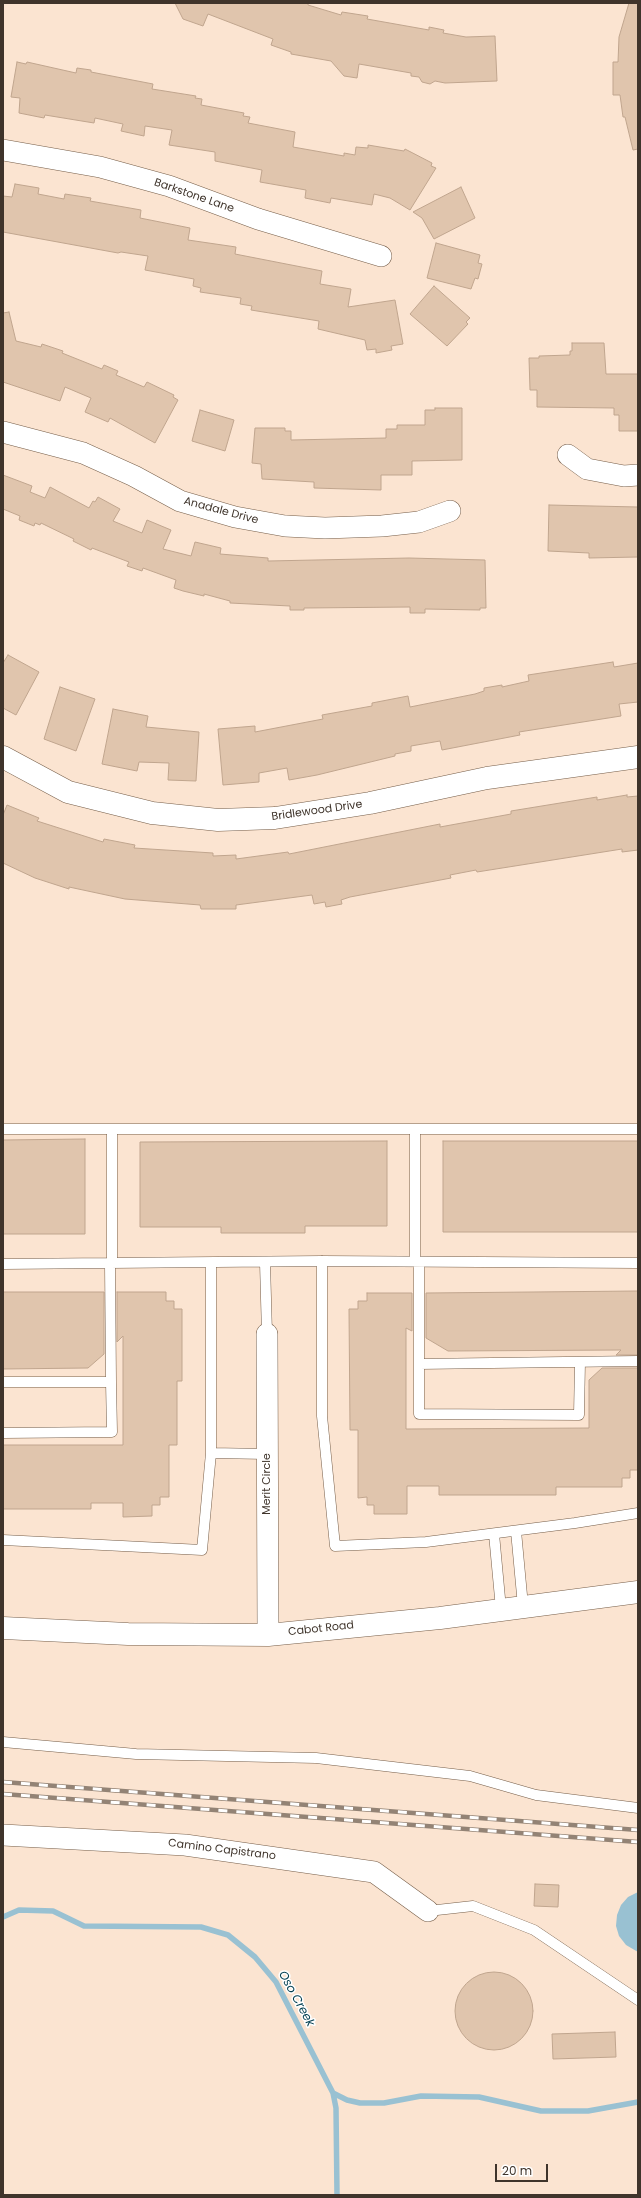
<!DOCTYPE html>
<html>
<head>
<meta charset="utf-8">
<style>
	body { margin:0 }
	#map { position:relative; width:641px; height:2198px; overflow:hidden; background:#fbe4d1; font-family:Poppins,sans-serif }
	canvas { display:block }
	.frame { position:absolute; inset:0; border:4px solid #3f342b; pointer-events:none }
	.scale { position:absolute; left:495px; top:2164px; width:53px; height:18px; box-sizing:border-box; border:2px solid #3f342b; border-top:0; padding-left:5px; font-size:12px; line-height:14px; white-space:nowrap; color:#3f342b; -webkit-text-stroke:3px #fff; paint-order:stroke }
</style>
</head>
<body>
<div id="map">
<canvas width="641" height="2198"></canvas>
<div class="frame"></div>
<div class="scale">20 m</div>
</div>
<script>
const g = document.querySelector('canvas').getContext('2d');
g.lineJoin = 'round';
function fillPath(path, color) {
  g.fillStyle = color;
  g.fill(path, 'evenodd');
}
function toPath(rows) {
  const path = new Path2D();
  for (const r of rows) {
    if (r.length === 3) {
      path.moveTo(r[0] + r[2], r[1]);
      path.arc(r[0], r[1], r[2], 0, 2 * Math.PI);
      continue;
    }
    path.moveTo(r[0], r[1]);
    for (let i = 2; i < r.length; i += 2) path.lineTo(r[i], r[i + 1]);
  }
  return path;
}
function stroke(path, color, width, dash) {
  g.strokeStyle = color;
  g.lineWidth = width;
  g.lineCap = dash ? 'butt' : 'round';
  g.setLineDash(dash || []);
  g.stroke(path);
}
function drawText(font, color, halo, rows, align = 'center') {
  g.font = font + ' Poppins,sans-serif';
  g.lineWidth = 3;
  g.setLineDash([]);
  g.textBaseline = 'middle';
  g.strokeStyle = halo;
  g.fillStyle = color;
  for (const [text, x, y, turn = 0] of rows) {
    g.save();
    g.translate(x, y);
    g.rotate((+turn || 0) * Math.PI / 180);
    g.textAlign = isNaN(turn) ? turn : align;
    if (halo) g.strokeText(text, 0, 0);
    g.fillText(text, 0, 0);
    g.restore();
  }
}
const water = toPath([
	[638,1892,638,1952,626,1945,619,1936,616,1926,617,1915,621,1905,628,1897]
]);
const stream = toPath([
	[3,1917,19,1910,53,1911,84,1926,201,1927,228,1935,255,1957,276,1982,333,2093,336,2108,337,2195],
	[333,2093,347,2100,360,2103,384,2103,421,2096,479,2097,541,2111,588,2111,638,2102]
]);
const building = toPath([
	[175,3,308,3,308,5,341,15,342,12,368,16,367,19,429,30,429,27,444,30,443,33,466,37,495,36,497,81,445,83,435,81,430,84,422,82,419,77,411,76,411,73,359,64,357,78,344,76,331,61,291,54,291,52,271,45,273,39,208,14,203,26,183,19,175,3],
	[629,3,638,3,638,149,633,150,625,117,623,117,620,95,613,95,613,62,618,62,619,37,629,3],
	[17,62,26,64,27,62,76,73,77,68,91,70,91,72,153,84,152,89,196,96,195,98,202,99,201,105,244,113,243,116,250,117,248,123,295,132,293,147,344,156,344,153,355,155,356,147,368,148,368,145,404,151,405,149,432,163,431,166,436,168,410,210,390,198,374,194,372,205,331,198,330,203,305,198,306,190,260,182,262,170,215,161,215,152,169,145,172,130,145,126,144,136,121,131,123,124,95,118,94,123,45,115,44,118,19,113,20,98,11,97,17,62],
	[15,184,39,188,38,194,64,199,65,194,91,198,90,201,141,210,140,218,190,228,188,240,236,247,235,254,322,271,320,284,351,289,348,307,395,300,403,344,391,346,392,350,376,353,376,349,367,350,365,340,318,329,319,321,251,310,252,306,240,304,241,298,200,292,201,288,193,286,194,279,145,270,148,256,121,252,118,253,3,232,3,196,12,197,15,184],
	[461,187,475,218,434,239,422,218,413,212,461,187],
	[436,243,480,255,478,263,482,264,478,279,475,278,471,289,427,278,436,243],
	[434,286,470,318,466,322,468,324,447,346,410,314,434,286],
	[9,312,16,341,41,347,42,344,63,351,62,353,102,369,104,365,118,371,116,375,144,387,147,382,174,395,173,397,178,400,155,443,110,418,108,422,85,412,91,398,65,387,60,401,3,382,3,313,9,312],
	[572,343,604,343,606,374,638,374,638,431,619,431,619,415,614,415,614,408,537,407,537,390,530,390,529,358,539,358,539,356,570,355,570,351,572,351,572,343],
	[435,408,462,408,462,460,412,461,412,475,381,475,381,490,314,488,314,482,262,479,261,464,252,463,255,428,285,428,285,431,291,431,291,440,386,438,386,429,397,429,397,425,425,425,425,410,435,410,435,408],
	[200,410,234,420,225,451,192,441,200,410],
	[3,475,32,486,30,492,45,498,50,487,89,508,93,501,95,502,98,497,120,509,113,521,142,533,147,520,171,530,163,549,191,556,195,542,221,548,220,554,268,558,268,561,409,558,485,560,486,608,480,608,480,610,425,609,425,613,410,613,410,607,304,608,304,610,290,610,290,606,230,603,230,601,204,594,204,596,183,591,174,588,176,580,143,568,142,571,127,566,129,562,92,548,91,550,73,541,74,539,41,523,40,525,35,523,34,526,19,520,20,516,3,509,3,475],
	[549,505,638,507,638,557,589,558,589,553,548,551,549,505],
	[8,655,39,672,16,715,3,708,3,663,8,655],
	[613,662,614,667,638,663,638,702,619,704,621,716,519,732,520,735,442,750,440,741,411,746,411,751,395,754,395,756,317,775,289,780,287,768,259,773,259,782,223,785,218,729,255,726,255,732,323,719,322,715,372,706,372,703,408,696,410,707,475,694,484,691,484,688,502,685,502,687,529,681,528,675,613,662],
	[60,687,95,699,76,751,44,739,60,687],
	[113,709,148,716,146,727,199,732,196,781,168,780,169,763,139,762,137,771,102,764,113,709],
	[627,795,627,797,638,796,638,850,622,852,622,849,477,872,476,870,450,875,451,878,350,897,341,900,342,904,326,907,325,902,314,904,312,895,236,905,236,909,201,909,200,905,125,899,69,887,69,889,35,878,3,863,3,815,7,805,39,818,37,821,103,842,104,839,135,845,134,848,213,853,213,856,236,855,236,859,288,852,289,854,440,824,440,827,511,814,511,811,597,797,597,800,627,795],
	[85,1139,85,1234,3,1234,3,1140,85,1139],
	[387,1141,387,1226,305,1226,305,1233,221,1233,221,1227,140,1227,140,1142,387,1141],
	[443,1141,638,1141,638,1232,443,1232,443,1141],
	[638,1291,638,1355,616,1355,621,1350,448,1351,426,1338,426,1293,638,1291],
	[3,1292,104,1292,104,1354,88,1368,3,1369,3,1292],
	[117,1292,166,1292,166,1301,174,1301,174,1309,182,1309,182,1381,177,1381,177,1445,169,1445,169,1497,160,1497,160,1505,152,1505,152,1516,123,1517,123,1503,91,1503,91,1509,3,1509,3,1445,123,1445,123,1336,117,1342,117,1292],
	[367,1293,412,1293,412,1331,406,1328,406,1429,589,1428,589,1380,602,1368,638,1368,638,1470,630,1470,630,1478,622,1478,622,1487,556,1487,556,1495,439,1495,439,1486,407,1486,407,1514,374,1514,374,1505,367,1505,367,1497,358,1498,358,1430,350,1430,349,1309,358,1309,358,1301,367,1301,367,1293],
	[535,1884,559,1885,558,1907,534,1906,535,1884],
	[494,2011,39],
	[615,2032,616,2057,553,2059,552,2034,615,2032]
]);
const lane = toPath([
	[3,1129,638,1129],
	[112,1129,112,1264],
	[415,1129,415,1262],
	[322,1261,322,1416,335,1546,426,1542,575,1523,638,1513],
	[419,1262,419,1364,638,1361],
	[265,1263,267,1334],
	[3,1264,322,1261,638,1263],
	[419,1364,419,1414,579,1415,580,1362],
	[3,1382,111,1382,110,1264],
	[3,1433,112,1432,111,1382],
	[211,1453,267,1454],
	[516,1531,523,1606],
	[494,1534,501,1609],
	[3,1540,202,1550,211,1453,211,1263],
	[3,1742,136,1754,316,1758,470,1776,536,1795,638,1808],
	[428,1911,473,1906,534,1930,638,2000]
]);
const street = toPath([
	[3,150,100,167,169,186,258,219,381,256],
	[3,432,83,453,134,476,180,501,235,517,285,526,325,528,382,526,419,522,450,511],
	[568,455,587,469,624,476,638,475],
	[267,1334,268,1635],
	[3,1835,185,1845,374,1872,428,1911]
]);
const secondary = toPath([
	[3,757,68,792,152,813,218,820,275,818,370,803,487,778,638,757],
	[3,1628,128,1634,268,1635,440,1618,638,1592]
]);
const rail = toPath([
	[3,1782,638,1830],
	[3,1794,638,1842]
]);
const streetNames = [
	["Barkstone Lane",194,196,19],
	["Anadale Drive",221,511,15],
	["Bridlewood Drive",317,811,-8],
	["Merit Circle",267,1484,-90],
	["Cabot Road",321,1629,-6],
	["Camino Capistrano",222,1850,7]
];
const waterNames = [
	["Oso Creek",296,1999,61]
];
fillPath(water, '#99c1d2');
stroke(stream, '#99c1d2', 5.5);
fillPath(building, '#e0c5ad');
stroke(building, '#c0a58e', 1);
stroke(lane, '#765e49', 11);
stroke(street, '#765e49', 22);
stroke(secondary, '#765e49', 23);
stroke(lane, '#fff', 10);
stroke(street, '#fff', 21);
stroke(secondary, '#fff', 22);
stroke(rail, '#938375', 4.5);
stroke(rail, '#fff', 3, [9]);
drawText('11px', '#3f342b', '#fff', streetNames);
drawText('italic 12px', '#033f51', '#fff', waterNames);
</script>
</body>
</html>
